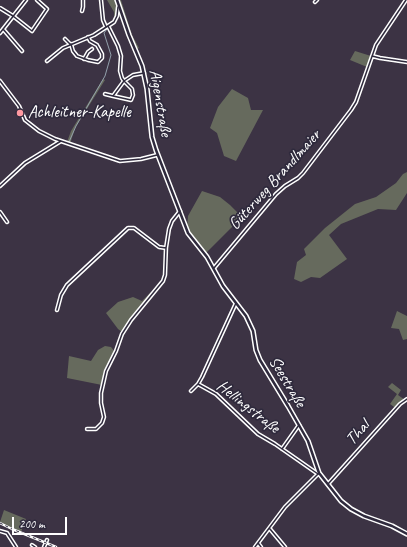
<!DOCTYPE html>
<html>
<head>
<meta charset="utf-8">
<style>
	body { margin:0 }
	#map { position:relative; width:407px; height:547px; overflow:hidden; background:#3c3344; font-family:Caveat,sans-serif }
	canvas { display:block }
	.scale { position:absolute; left:12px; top:517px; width:55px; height:18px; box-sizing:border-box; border:2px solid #fff; border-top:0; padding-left:5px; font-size:12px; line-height:14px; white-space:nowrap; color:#fff; -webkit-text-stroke:3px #2f2a3d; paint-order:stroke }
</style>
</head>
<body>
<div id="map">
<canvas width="407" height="547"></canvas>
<div class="scale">200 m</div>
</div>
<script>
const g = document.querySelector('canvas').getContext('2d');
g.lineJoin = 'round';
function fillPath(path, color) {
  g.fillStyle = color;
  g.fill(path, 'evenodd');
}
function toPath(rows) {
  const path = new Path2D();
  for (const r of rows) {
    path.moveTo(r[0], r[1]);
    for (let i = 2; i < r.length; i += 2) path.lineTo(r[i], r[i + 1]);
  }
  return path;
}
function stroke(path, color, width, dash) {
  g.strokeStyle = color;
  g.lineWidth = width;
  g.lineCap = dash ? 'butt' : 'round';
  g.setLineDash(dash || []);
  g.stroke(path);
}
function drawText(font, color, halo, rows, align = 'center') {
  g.font = font + ' Caveat,sans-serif';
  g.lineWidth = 3.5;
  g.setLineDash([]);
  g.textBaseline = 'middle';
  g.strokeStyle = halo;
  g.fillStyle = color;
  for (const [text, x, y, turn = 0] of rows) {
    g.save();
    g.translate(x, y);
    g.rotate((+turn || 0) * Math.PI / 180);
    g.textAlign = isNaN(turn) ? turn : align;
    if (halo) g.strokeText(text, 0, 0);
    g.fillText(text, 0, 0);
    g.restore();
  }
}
const green = toPath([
	[107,0,121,0,132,35,139,48,137,49,130,35,119,6,118,6,114,19,114,12],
	[355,51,371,56,367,67,350,60],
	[103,79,105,80,75,128,70,144,67,142,71,131],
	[232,89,248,98,251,110,263,110,236,161,224,156,217,133,210,128,218,107],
	[407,172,407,193,396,210,378,209,341,224,329,235,347,259,320,278,311,277,301,282,294,279,297,262,306,255,304,249,325,228,355,204,376,197,396,183,403,174],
	[202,191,220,197,230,205,242,217,206,253,192,236,187,228,188,216],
	[151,292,153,293,129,321,122,332,118,329,106,313,118,302,133,297,142,301],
	[397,311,407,316,407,339,403,340,399,329,391,328],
	[105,346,111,347,115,352,104,370,102,385,67,378,69,356,91,361,98,350],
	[392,383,401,390,398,395,405,400,401,403,397,409,390,404,397,394,388,387],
	[4,510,26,519,21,532,11,528,0,522]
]);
const stream = toPath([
	[102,0,103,14],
	[69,142,76,126,105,76,111,55,104,33,107,29]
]);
const minor = toPath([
	[101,0,103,20,106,27],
	[315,2,317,0],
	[0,8,13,16,32,31,47,9,37,0],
	[82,11,83,7,83,0],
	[108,26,118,46,121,56,120,71,122,78,124,81,133,75,144,73],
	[3,29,22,51],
	[0,33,26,0],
	[65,39,70,44],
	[71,44,73,51,77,56,88,60,98,62,102,58,102,54,97,45,90,41,88,37],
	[372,56,380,58,407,62],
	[84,59,88,52,92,49],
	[47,61,63,48,94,35,114,22,117,16,118,7],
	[0,81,19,106,25,120,39,131,55,139,120,161,141,159,157,155],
	[105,94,113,96,124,81,132,89,133,95,131,100,113,96],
	[0,186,25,163,61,141],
	[0,212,7,222],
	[214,268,276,194,285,186,298,178,303,173,351,110,356,102,376,45,406,0],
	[57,310,61,295,67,285,128,228,134,228,159,247,166,248],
	[198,384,216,394,258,434,275,444,318,474,319,474],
	[191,391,198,384,202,377,236,303],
	[87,429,96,429,102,423,104,417,101,403,101,393,106,371,116,351,122,334,131,320,163,281,165,275,166,248,169,229,172,221,180,211],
	[282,449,299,425],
	[328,484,400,404,407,399],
	[270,529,285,547],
	[0,531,7,533,16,547],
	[258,543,261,547],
	[32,545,35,547],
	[44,547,47,540],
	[255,547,285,507,318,474]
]);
const tertiary = toPath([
	[117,0,129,35,142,66,147,89,152,137,156,150,188,233,207,257,223,286,246,316,253,331,256,350,260,360,288,406,308,441,319,473,341,501,351,509,364,516,392,526,407,534]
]);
const rail = toPath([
	[0,523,12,529,56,547]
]);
const markers = [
	[20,113,4,"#ff9aa2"]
];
const streetNames = [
	["Aigenstraße",160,103,80],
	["Güterweg Brandlmaier",275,180,-48],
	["Seestraße",287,382,59],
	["Hellingstraße",248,407,38],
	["Thal",358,433,-48]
];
const poiNames = [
	["Achleitner-Kapelle",28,113]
];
fillPath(green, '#666a5d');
stroke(stream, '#93a1ac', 1);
stroke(minor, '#fff', 4.5);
stroke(tertiary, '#fff', 5.5);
stroke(minor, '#2f2a3d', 1.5);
stroke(tertiary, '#2f2a3d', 2.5);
stroke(rail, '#fff', 2.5);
stroke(rail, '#2f2a3d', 1, [3]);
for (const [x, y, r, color] of markers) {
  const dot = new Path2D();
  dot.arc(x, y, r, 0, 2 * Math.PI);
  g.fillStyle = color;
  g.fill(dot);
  stroke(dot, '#2f2a3d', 1.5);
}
drawText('17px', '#fff', '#2f2a3d', streetNames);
drawText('17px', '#fff', '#2f2a3d', poiNames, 'left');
</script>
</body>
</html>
